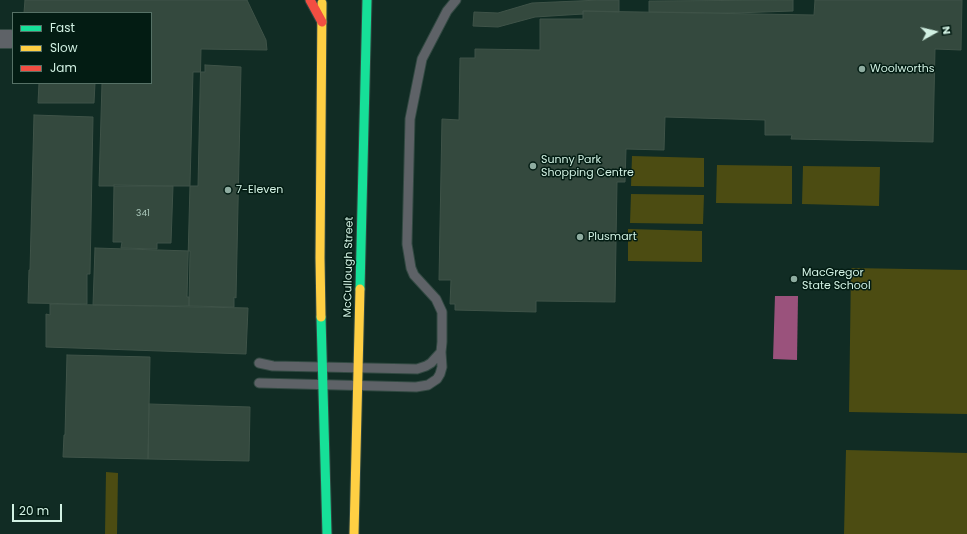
<!DOCTYPE html>
<html>
<head>
<meta charset="utf-8">
<style>
	body { margin:0 }
	#map { position:relative; width:967px; height:534px; overflow:hidden; background:#112c24; font-family:Poppins,sans-serif }
	canvas { display:block }
	.legend { position:absolute; left:12px; top:12px; width:140px; height:72px; box-sizing:border-box; background:#031c13; border:1px solid #567166; margin:0; padding:5px 7px; list-style:none; font-size:12px; color:#d2f1e3 }
	.legend li { display:flex; align-items:center; gap:8px; height:20px }
	.legend b { width:20px; border:1px solid #567166 }
	.north { position:absolute; left:915px; top:12px; width:40px; height:40px; -webkit-text-stroke:3px #031c13; paint-order:stroke; rotate:82deg; font-size:11px; font-weight:700; line-height:16px; text-align:center; color:#d2f1e3 }
	.north::after { content:''; display:block; margin:auto; width:14px; height:18px; background:#d2f1e3; clip-path:polygon(50% 0,100% 100%,50% 72%,0 100%) }
	.scale { position:absolute; left:12px; top:504px; width:50px; height:18px; box-sizing:border-box; border:2px solid #d2f1e3; border-top:0; padding-left:5px; font-size:12px; line-height:14px; white-space:nowrap; color:#d2f1e3; -webkit-text-stroke:3px #031c13; paint-order:stroke }
</style>
</head>
<body>
<div id="map">
<canvas width="967" height="534"></canvas>
<ul class="legend">
<li><b style="height:5px;background:#16e098"></b>Fast</li>
<li><b style="height:5px;background:#ffcf43"></b>Slow</li>
<li><b style="height:5px;background:#f24e42"></b>Jam</li>
</ul>
<div class="north">N</div>
<div class="scale">20 m</div>
</div>
<script>
const g = document.querySelector('canvas').getContext('2d');
g.lineJoin = 'round';
function fillPath(path, color) {
  g.fillStyle = color;
  g.fill(path, 'evenodd');
}
function toPath(rows) {
  const path = new Path2D();
  for (const r of rows) {
    path.moveTo(r[0], r[1]);
    for (let i = 2; i < r.length; i += 2) path.lineTo(r[i], r[i + 1]);
  }
  return path;
}
function stroke(path, color, width, dash) {
  g.strokeStyle = color;
  g.lineWidth = width;
  g.lineCap = dash ? 'butt' : 'round';
  g.setLineDash(dash || []);
  g.stroke(path);
}
function drawText(font, color, halo, rows, align = 'center') {
  g.font = font + ' Poppins,sans-serif';
  g.lineWidth = 3;
  g.setLineDash([]);
  g.textBaseline = 'middle';
  g.strokeStyle = halo;
  g.fillStyle = color;
  for (const [text, x, y, turn = 0] of rows) {
    g.save();
    g.translate(x, y);
    g.rotate((+turn || 0) * Math.PI / 180);
    g.textAlign = isNaN(turn) ? turn : align;
    if (halo) g.strokeText(text, 0, 0);
    g.fillText(text, 0, 0);
    g.restore();
  }
}
const green = toPath([
	[632,156,704,158,704,187,631,186],
	[717,165,792,166,792,204,716,203],
	[803,166,880,167,879,206,802,204],
	[631,194,704,195,703,224,630,223],
	[628,229,702,231,702,262,628,261],
	[851,268,967,270,967,414,849,412],
	[846,450,967,453,967,534,844,534],
	[106,472,118,473,117,534,105,534]
]);
const water = toPath([
	[775,296,798,296,797,360,773,359]
]);
const building = toPath([
	[25,0,247,0,266,40,267,50,201,49,198,186,99,186,102,83,151,83,151,13,24,13,25,0],
	[600,0,619,0,619,12,583,11,583,14,535,17,498,27,473,26,474,12,498,13,532,3,600,0],
	[793,0,793,11,734,13,649,12,649,1,793,0],
	[815,0,962,0,961,50,935,49,933,142,791,139,792,135,765,135,765,120,665,117,664,150,626,149,625,182,617,182,615,302,536,301,536,312,455,310,455,304,450,304,451,280,439,280,442,119,459,120,460,58,475,58,475,49,540,50,540,19,583,19,583,11,814,15,815,0],
	[205,65,241,67,236,298,234,297,234,307,189,306,189,297,187,297,193,72,205,72,205,65],
	[39,83,95,83,94,103,38,103,39,83],
	[34,115,93,117,90,274,87,274,87,304,28,303,29,270,30,270,34,115],
	[114,185,173,186,171,243,157,243,157,249,121,248,122,242,113,242,114,185],
	[95,248,190,251,189,306,93,305,95,248],
	[50,304,248,308,246,354,46,347,46,314,50,315,50,304],
	[67,355,150,357,148,459,63,457,64,435,65,435,67,355],
	[149,404,250,407,249,461,148,459,149,404]
]);
const lane = toPath([
	[259,363,273,366,417,369,426,366,431,363,441,352],
	[259,383,416,387,428,385,437,379,440,374,442,367,441,352,442,342,442,312,436,299,414,275,411,268,407,244,410,119,422,59,447,11,456,0]
]);
const street = toPath([
	[0,39,11,39]
]);
const fast = toPath([
	[360,289,367,0],
	[321,317,327,534]
]);
const slow = toPath([
	[321,317,320,258,322,3],
	[354,534,360,289]
]);
const jam = toPath([
	[310,0,322,22]
]);
const markers = [
	[862,69,4,"#8eaca0"],
	[533,166,4,"#8eaca0"],
	[228,190,4,"#8eaca0"],
	[580,237,4,"#8eaca0"],
	[794,279,4,"#8eaca0"]
];
const numberNames = [
	["341",143,214]
];
const poiNames = [
	["Woolworths",870,69],
	["Sunny Park",541,160],
	["Shopping Centre",541,173],
	["7-Eleven",236,190],
	["Plusmart",588,237],
	["MacGregor",802,273],
	["State School",802,286]
];
const streetNames = [
	["McCullough Street",349,267,-89]
];
fillPath(green, '#4c4c12');
fillPath(water, '#9a527c');
fillPath(building, '#34493e');
stroke(building, '#3f5348', 1);
stroke(lane, '#324942', 11);
stroke(street, '#324942', 20);
stroke(fast, '#324942', 11);
stroke(slow, '#324942', 11);
stroke(jam, '#324942', 11);
stroke(lane, '#5e6267', 9);
stroke(street, '#5e6267', 18);
stroke(fast, '#16e098', 9);
stroke(slow, '#ffcf43', 9);
stroke(jam, '#f24e42', 9);
for (const [x, y, r, color] of markers) {
  const dot = new Path2D();
  dot.arc(x, y, r, 0, 2 * Math.PI);
  g.fillStyle = color;
  g.fill(dot);
  stroke(dot, '#031c13', 1.5);
}
drawText('9px', '#aac7ba', null, numberNames);
drawText('11px', '#d2f1e3', '#031c13', poiNames, 'left');
drawText('11px', '#d2f1e3', '#031c13', streetNames);
</script>
</body>
</html>
